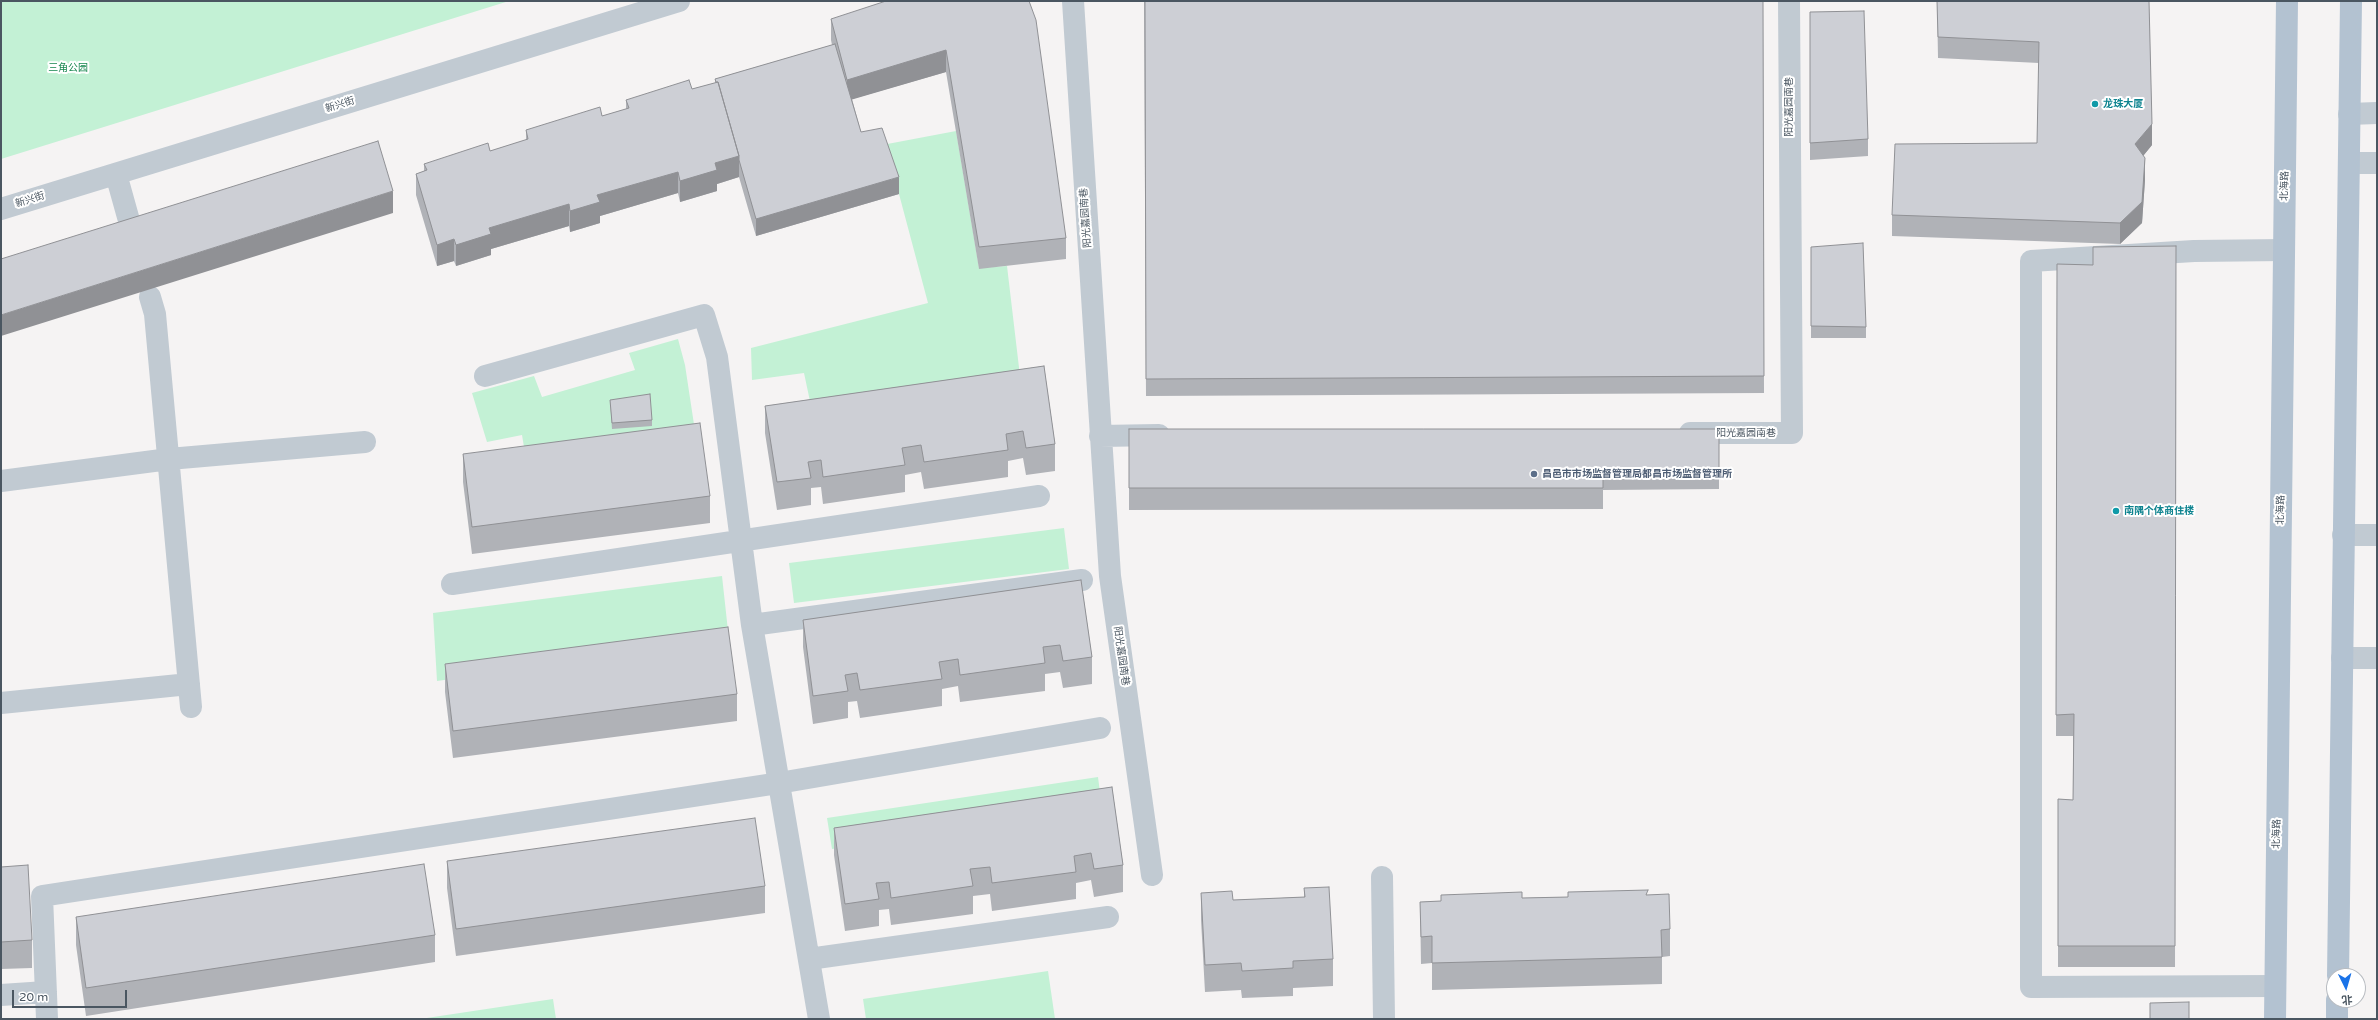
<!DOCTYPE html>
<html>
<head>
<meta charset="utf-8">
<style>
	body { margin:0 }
	#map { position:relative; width:2378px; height:1020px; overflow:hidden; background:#f5f3f3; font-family:"Varela Round","Noto Sans SC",sans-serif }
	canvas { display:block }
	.frame { position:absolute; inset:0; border:2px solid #4a5661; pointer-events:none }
	.north { position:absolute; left:2326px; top:968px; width:40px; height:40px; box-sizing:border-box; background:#fff; border:1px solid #b7bbc0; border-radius:50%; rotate:175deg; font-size:11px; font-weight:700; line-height:16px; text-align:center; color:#4a5661 }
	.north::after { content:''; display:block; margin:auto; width:14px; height:18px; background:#1a73e8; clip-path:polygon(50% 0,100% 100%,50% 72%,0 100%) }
	.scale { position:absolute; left:12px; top:990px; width:115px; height:18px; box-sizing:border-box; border:2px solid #4a5661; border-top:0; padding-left:5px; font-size:12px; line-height:14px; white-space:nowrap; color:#4a5661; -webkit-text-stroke:3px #fff; paint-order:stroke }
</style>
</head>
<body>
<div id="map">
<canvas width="2378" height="1020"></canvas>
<div class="frame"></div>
<div class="north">北</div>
<div class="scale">20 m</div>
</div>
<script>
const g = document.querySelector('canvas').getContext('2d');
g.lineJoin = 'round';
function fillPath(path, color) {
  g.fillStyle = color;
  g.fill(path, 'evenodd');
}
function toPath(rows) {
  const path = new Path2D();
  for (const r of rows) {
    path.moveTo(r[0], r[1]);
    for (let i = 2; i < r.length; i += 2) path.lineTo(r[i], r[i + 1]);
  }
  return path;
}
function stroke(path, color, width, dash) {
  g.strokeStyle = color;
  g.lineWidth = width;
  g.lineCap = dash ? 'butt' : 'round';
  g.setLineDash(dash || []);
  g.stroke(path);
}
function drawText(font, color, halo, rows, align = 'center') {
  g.font = font + ' "Varela Round","Noto Sans SC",sans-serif';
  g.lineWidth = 4;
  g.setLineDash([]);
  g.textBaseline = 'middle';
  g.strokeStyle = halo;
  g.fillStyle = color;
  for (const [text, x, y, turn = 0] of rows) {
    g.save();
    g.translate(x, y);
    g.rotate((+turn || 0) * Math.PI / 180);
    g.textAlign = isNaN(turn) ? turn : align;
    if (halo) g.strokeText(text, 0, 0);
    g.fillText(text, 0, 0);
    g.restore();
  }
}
const green = toPath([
	[1,1,509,1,1,159],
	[956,131,979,268,1007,266,1020,376,811,406,804,373,752,380,751,348,928,303,899,194,882,145],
	[678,339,685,365,695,431,525,453,522,435,487,442,472,393,534,376,542,397,635,370,629,353],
	[1064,528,1069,569,794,603,789,563],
	[722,576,729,640,437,681,433,613],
	[1098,777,1102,808,832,849,827,818],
	[1048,971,1055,1019,866,1019,863,999],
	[553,999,556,1019,420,1019]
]);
const minor = toPath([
	[1073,1,1110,576,1152,875],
	[2349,114,2377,113],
	[2349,163,2377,163],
	[116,174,133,235],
	[1,209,679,1],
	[150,297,155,314,191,707],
	[485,376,704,315,717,357,752,625,819,1019],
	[1690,433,1792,433,1789,1],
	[1100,436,1159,435],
	[1,481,169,459,365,442],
	[2343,535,2377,535],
	[452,584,1039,496],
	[752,625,1082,580],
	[2342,658,2377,658],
	[1,703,189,684],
	[1382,877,1384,1019],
	[809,959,1108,917],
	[2275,986,2031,987,2031,261,2194,251,2284,250],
	[1,995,46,992],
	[47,1019,42,896,779,783,1100,728]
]);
const major = toPath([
	[2338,976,2351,1],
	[2275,1019,2287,1],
	[2337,1019,2337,1000]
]);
const wall = toPath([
	[1029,1,1066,238,1066,259,979,269,946,72,852,99,861,132,899,194,756,236,739,177,717,184,717,191,680,202,678,193,600,216,600,223,570,232,569,226,491,249,491,255,456,266,454,261,437,266,416,195,416,174,424,171,424,164,490,151,526,140,526,130,602,116,626,109,626,100,692,89,715,83,715,79,832,45,831,40,831,19],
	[1144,1,1763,1,1764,393,1146,396],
	[1937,1,2149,1,2152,145,2143,156,2145,180,2142,223,2120,244,1892,236,1892,215,2037,143,2039,63,1938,58],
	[1810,12,1868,139,1868,156,1810,160],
	[2176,246,2175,967,2058,967,2058,799,2073,800,2073,736,2056,736,2057,264,2093,265],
	[1811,247,1866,327,1866,338,1811,338],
	[1044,366,1055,444,1055,471,1026,475,1023,458,1008,461,1008,477,924,489,921,472,905,475,905,492,823,504,821,487,811,488,811,505,777,510,765,433,765,406],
	[610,400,652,420,652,426,612,429],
	[1129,429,1719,429,1719,489,1603,490,1603,509,1129,510],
	[463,454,710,496,710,523,472,554,463,482],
	[1081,580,1092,657,1092,684,1063,688,1060,672,1045,674,1045,691,960,702,958,686,942,689,942,706,860,718,857,701,848,702,848,718,813,724,803,647,803,620],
	[445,664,737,694,737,721,453,758,445,692],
	[1112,787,1123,865,1123,892,1094,897,1091,880,1076,883,1076,899,992,911,990,894,973,896,973,914,891,925,889,909,879,910,879,926,845,931,834,855,834,828],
	[447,861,765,886,765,913,456,956,447,888],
	[1,867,32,940,32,968,1,969],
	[1304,888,1333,959,1333,986,1293,988,1293,996,1242,998,1241,990,1205,992,1201,920,1201,893,1233,900,1304,897],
	[1568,892,1648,895,1670,929,1670,956,1662,957,1662,984,1432,990,1432,963,1421,964,1420,902,1522,898,1568,897],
	[76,917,435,935,435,962,86,1016,76,945]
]);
const shadedWall = toPath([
	[946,50,946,72,847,101,847,80],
	[2152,124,2152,145,2135,166,2135,144],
	[739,156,739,177,717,184,717,191,680,202,680,181,715,163],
	[2145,158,2145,180,2142,223,2120,244,2120,223],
	[678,172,678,193,600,216,600,223,570,232,570,211,597,195],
	[899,177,899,194,756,236,756,219],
	[393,191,393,213,1,336,1,315],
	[569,204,569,226,491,249,491,255,456,266,456,245,489,228],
	[454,239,454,261,437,266,437,245]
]);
const building = toPath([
	[886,1,1029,1,1036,20,1066,238,979,247,946,50,847,80,831,19,886,1],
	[1145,1,1763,1,1764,376,1146,379,1145,1],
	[1937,1,2149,1,2152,124,2135,144,2145,158,2142,202,2120,223,1892,215,1895,144,2037,143,2039,42,1938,37,1937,1],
	[1864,11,1868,139,1810,143,1810,12,1864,11],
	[835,44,861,132,882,128,899,177,756,219,739,160,739,156,718,82,716,82,715,79,835,44],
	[689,80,692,89,718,82,739,156,715,163,717,170,680,181,678,172,597,195,600,202,570,211,569,204,489,228,491,234,456,245,454,239,437,245,416,174,427,170,424,164,488,143,490,151,528,139,526,130,600,107,602,116,629,108,626,100,689,80],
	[378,141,393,191,1,315,1,259,378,141],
	[1863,243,1866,327,1811,326,1811,247,1863,243],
	[2176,246,2175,946,2058,946,2058,799,2073,800,2074,714,2056,715,2057,264,2093,265,2093,247,2176,246],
	[1044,366,1055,444,1026,448,1023,431,1006,434,1008,450,924,462,921,445,902,448,905,465,823,477,821,460,808,462,811,478,777,482,765,406,1044,366],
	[650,394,652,420,612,423,610,400,650,394],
	[700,423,710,496,472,527,463,454,700,423],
	[1129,429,1719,429,1719,468,1603,469,1603,488,1129,488,1129,429],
	[1081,580,1092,657,1063,661,1060,645,1043,647,1045,663,960,675,958,659,939,662,942,679,860,690,857,673,845,675,848,691,813,696,803,620,1081,580],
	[728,627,737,694,453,731,445,664,728,627],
	[1112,787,1123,865,1094,869,1091,853,1074,856,1076,872,992,883,990,867,970,869,973,886,891,898,889,882,876,883,879,899,845,904,834,828,1112,787],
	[755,818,765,886,456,929,447,861,755,818],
	[424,864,435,935,86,988,76,917,424,864],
	[28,865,32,940,1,942,1,867,28,865],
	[1329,887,1333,959,1293,961,1293,968,1242,971,1241,963,1205,965,1201,893,1232,891,1233,900,1305,897,1304,888,1329,887],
	[1648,890,1646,895,1669,894,1670,929,1661,930,1662,957,1432,963,1432,936,1421,937,1420,902,1441,901,1441,895,1522,892,1522,898,1568,897,1568,892,1648,890],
	[2189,1002,2189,1019,2150,1019,2150,1003,2189,1002]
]);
const markers = [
	[2095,104,4,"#0f9aa8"],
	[1534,474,4,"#5c6f8a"],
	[2116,511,4,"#0f9aa8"]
];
const parkNames = [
	["三角公园",68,68]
];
const cultureNames = [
	["龙珠大厦",2103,104],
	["南隅个体商住楼",2124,511]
];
const streetNames = [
	["新兴街",340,105,-17],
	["阳光嘉园南巷",1789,107,-90],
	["北海路",2285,186,-89],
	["新兴街",30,200,-17],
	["阳光嘉园南巷",1086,218,-94],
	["阳光嘉园南巷",1746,433],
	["北海路",2281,510,-89],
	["阳光嘉园南巷",1121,656,82],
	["北海路",2277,834,-89]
];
const serviceNames = [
	["昌邑市市场监督管理局都昌市场监督管理所",1542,474]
];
fillPath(green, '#c3f1d5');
stroke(minor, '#c1cad2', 22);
stroke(major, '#b3c2d1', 22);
fillPath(wall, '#b0b2b7');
fillPath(shadedWall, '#909195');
fillPath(building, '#cdcfd5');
stroke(building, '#909195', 1);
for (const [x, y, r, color] of markers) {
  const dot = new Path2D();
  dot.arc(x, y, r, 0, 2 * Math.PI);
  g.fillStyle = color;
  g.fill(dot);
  stroke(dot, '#fff', 1.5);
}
drawText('10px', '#17864f', '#fff', parkNames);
drawText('bold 10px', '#0d838f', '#fff', cultureNames, 'left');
drawText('10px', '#4a5661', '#fff', streetNames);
drawText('bold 10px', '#4e5e75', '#fff', serviceNames, 'left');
</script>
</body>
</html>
